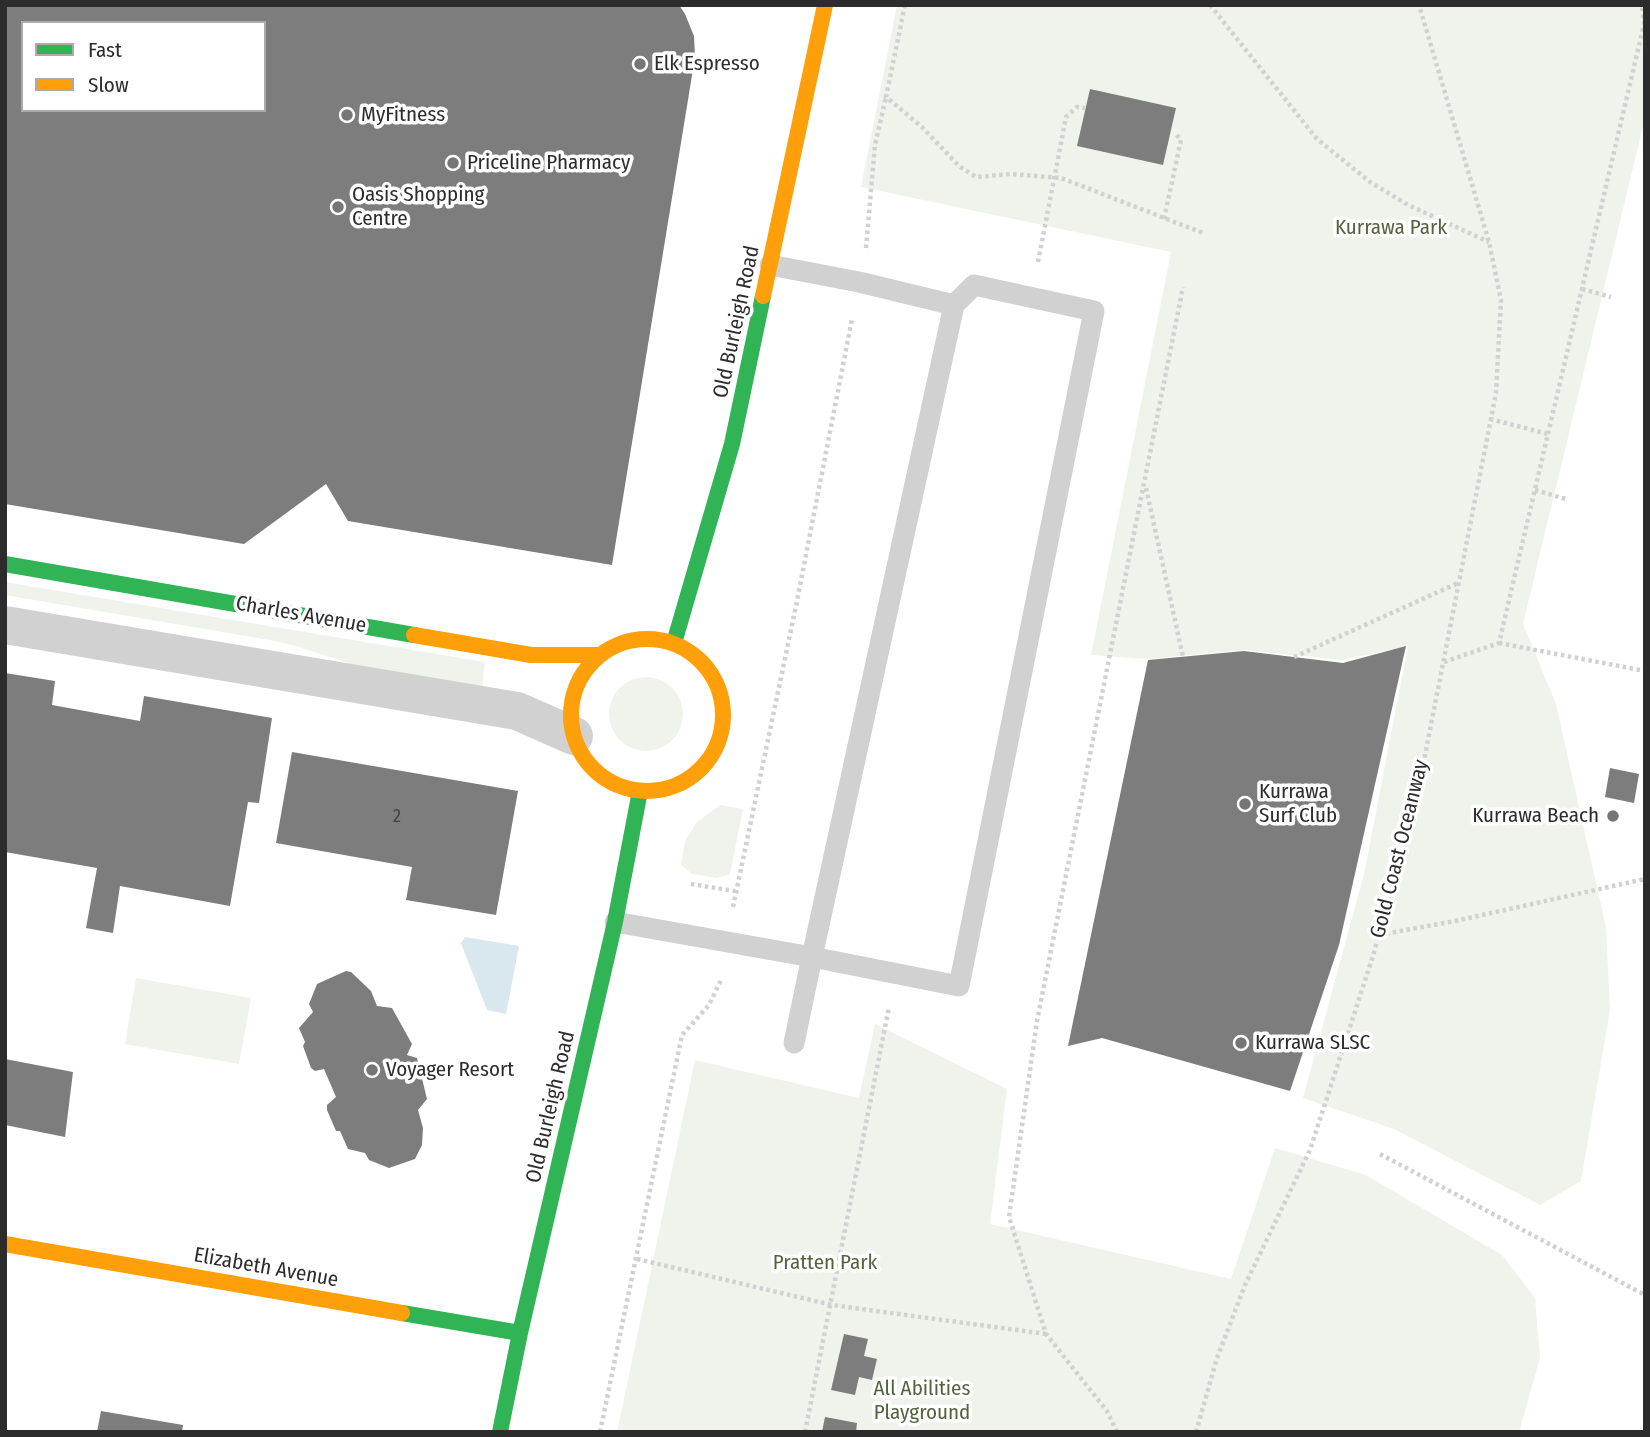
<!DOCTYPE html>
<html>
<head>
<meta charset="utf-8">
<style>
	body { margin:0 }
	#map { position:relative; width:1650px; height:1437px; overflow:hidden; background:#fff; font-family:"Fira Sans Condensed",sans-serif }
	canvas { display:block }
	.frame { position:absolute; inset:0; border:7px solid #2c2c2c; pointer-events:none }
	.legend { position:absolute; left:21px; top:21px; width:245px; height:91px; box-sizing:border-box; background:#fff; border:2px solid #ababab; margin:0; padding:9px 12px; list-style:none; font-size:21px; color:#2c2c2c }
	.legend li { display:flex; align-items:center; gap:14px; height:35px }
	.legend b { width:35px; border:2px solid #ababab }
</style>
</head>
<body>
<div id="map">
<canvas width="1650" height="1437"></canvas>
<div class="frame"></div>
<ul class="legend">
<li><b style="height:9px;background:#30b455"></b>Fast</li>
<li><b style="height:9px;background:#ff9f0a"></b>Slow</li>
</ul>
</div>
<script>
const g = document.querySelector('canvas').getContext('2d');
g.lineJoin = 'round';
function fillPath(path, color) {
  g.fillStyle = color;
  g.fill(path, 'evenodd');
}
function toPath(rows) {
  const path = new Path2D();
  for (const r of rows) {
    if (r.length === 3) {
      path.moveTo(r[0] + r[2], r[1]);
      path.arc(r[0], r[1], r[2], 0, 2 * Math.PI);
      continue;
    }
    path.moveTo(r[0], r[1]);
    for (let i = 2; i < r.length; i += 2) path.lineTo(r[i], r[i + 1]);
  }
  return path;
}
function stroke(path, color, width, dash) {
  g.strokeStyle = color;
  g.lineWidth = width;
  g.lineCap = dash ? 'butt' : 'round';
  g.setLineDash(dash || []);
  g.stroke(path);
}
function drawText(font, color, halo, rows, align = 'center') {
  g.font = font + ' "Fira Sans Condensed",sans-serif';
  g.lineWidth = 7;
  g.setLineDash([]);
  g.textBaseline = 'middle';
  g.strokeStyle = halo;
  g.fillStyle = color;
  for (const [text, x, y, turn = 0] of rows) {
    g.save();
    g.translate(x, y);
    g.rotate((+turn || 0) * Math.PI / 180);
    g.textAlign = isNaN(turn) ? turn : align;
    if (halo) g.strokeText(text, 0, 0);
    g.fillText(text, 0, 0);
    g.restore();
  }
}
const green = toPath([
	[897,5,1645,5,1645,118,1523,624,1556,704,1606,927,1610,1010,1581,1181,1540,1205,1394,1129,1303,1098,1364,874,1408,646,1342,660,1245,650,1147,659,1091,655,1171,252,861,187],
	[5,582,485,662,482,688,357,666,296,646,269,640,5,595],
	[646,714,37],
	[720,805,743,809,730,874,717,878,692,874,681,865,685,841,697,822],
	[136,978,251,998,239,1064,125,1044],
	[875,1024,1007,1089,990,1224,1231,1279,1275,1148,1366,1175,1502,1255,1535,1298,1540,1358,1519,1432,617,1432,695,1060,859,1098]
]);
const water = toPath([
	[465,937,519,946,506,1014,487,1010,461,943]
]);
const building = toPath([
	[5,5,679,5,685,14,694,36,695,57,612,565,348,521,326,484,244,544,5,504],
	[23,23,264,23,264,110,23,110],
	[1090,89,1176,108,1163,165,1077,146],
	[1406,646,1339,945,1290,1091,1102,1038,1068,1046,1148,660,1244,651,1343,663],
	[5,673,55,681,52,705,140,721,144,696,272,718,259,803,248,802,230,906,120,886,113,933,86,928,97,868,5,852],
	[292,752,518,791,496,915,406,900,412,867,276,843],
	[1610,768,1639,774,1634,803,1605,797],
	[346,971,351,972,371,991,377,1006,392,1008,412,1044,407,1055,417,1058,427,1099,418,1110,423,1128,422,1145,415,1159,389,1168,369,1160,365,1153,348,1149,340,1131,336,1131,327,1110,327,1105,336,1097,324,1069,315,1071,311,1068,303,1046,305,1042,299,1028,313,1012,309,1004,317,984],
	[5,1059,73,1072,65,1137,5,1125],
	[844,1334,868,1339,864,1356,877,1359,872,1380,859,1377,855,1395,831,1390],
	[101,1411,183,1425,182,1432,97,1432],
	[825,1417,857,1423,856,1432,822,1432]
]);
const path = toPath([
	[905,5,886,97,922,127,959,166,976,177,1011,174,1061,178,1203,233],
	[1210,5,1317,139,1370,182,1408,205,1489,242],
	[1164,219,1181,140,1176,134],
	[866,248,875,145,886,97],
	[1038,262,1066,117,1077,107,1085,108],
	[1582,289,1611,297],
	[1490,419,1548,434],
	[1146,488,1183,657],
	[1535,490,1566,499],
	[1499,643,1645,671],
	[1294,657,1458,583],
	[1444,662,1499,643,1644,24,1642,5],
	[691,884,735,891],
	[733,907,796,606,852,319],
	[1379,935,1455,921,1645,879],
	[1380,1154,1645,1295],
	[637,1259,832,1305,1046,1334],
	[600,1432,682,1035,709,1005,722,978],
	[805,1432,889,1007],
	[1117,1432,1107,1411,1046,1334,1009,1217,1037,1021,1183,287],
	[1196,1432,1217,1358,1245,1285,1310,1150,1373,956,1417,796,1496,393,1501,300,1489,242,1419,5]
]);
const lane = toPath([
	[615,922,812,957,954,305,859,282,770,265],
	[794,1043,812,957,959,986,1094,311,974,285,954,305]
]);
const street = toPath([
	[5,625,517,711,574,736]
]);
const fast = toPath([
	[5,564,414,635],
	[674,643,732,444,763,296],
	[402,1313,520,1333],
	[500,1432,520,1333,615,922,640,791]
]);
const slow = toPath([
	[763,296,825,5],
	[414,635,531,655,598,655],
	[647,715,76],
	[5,1244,402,1313]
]);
const markers = [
	[640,64,7,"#767676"],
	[347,115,7,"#767676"],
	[453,163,7,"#767676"],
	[338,207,7,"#767676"],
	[1245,804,7,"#767676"],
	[1613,816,7,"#767676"],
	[1241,1043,7,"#767676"],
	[372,1070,7,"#767676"]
];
const numberNames = [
	["2",397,817]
];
const poiNames = [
	["Elk Espresso",654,64],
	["MyFitness",361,115],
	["Priceline Pharmacy",467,163],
	["Oasis Shopping",352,195],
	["Centre",352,219],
	["Kurrawa",1259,792],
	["Surf Club",1259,816],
	["Kurrawa Beach",1599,816,"right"],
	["Kurrawa SLSC",1255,1043],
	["Voyager Resort",386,1070]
];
const parkNames = [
	["Kurrawa Park",1391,228],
	["Pratten Park",825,1263],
	["All Abilities",922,1389],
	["Playground",922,1413]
];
const streetNames = [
	["Old Burleigh Road",737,322,-78],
	["Charles Avenue",301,615,10],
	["Gold Coast Oceanway",1400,849,-76],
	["Old Burleigh Road",551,1107,-77],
	["Elizabeth Avenue",266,1268,10]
];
fillPath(green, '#f0f3eb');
fillPath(water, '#d8e8ee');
fillPath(building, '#7d7d7d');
stroke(path, '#d1d1d1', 4.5, [3.5, 3.5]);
stroke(lane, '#d1d1d1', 21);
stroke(street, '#d1d1d1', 38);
stroke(fast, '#30b455', 16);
stroke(slow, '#ff9f0a', 16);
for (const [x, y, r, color] of markers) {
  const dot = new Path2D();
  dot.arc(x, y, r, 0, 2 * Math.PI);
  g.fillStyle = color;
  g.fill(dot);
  stroke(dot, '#fff', 2.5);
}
drawText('18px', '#404040', null, numberNames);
drawText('21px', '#2c2c2c', '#fff', poiNames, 'left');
drawText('21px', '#53633e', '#fff', parkNames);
drawText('21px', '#2c2c2c', '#fff', streetNames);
</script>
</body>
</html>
